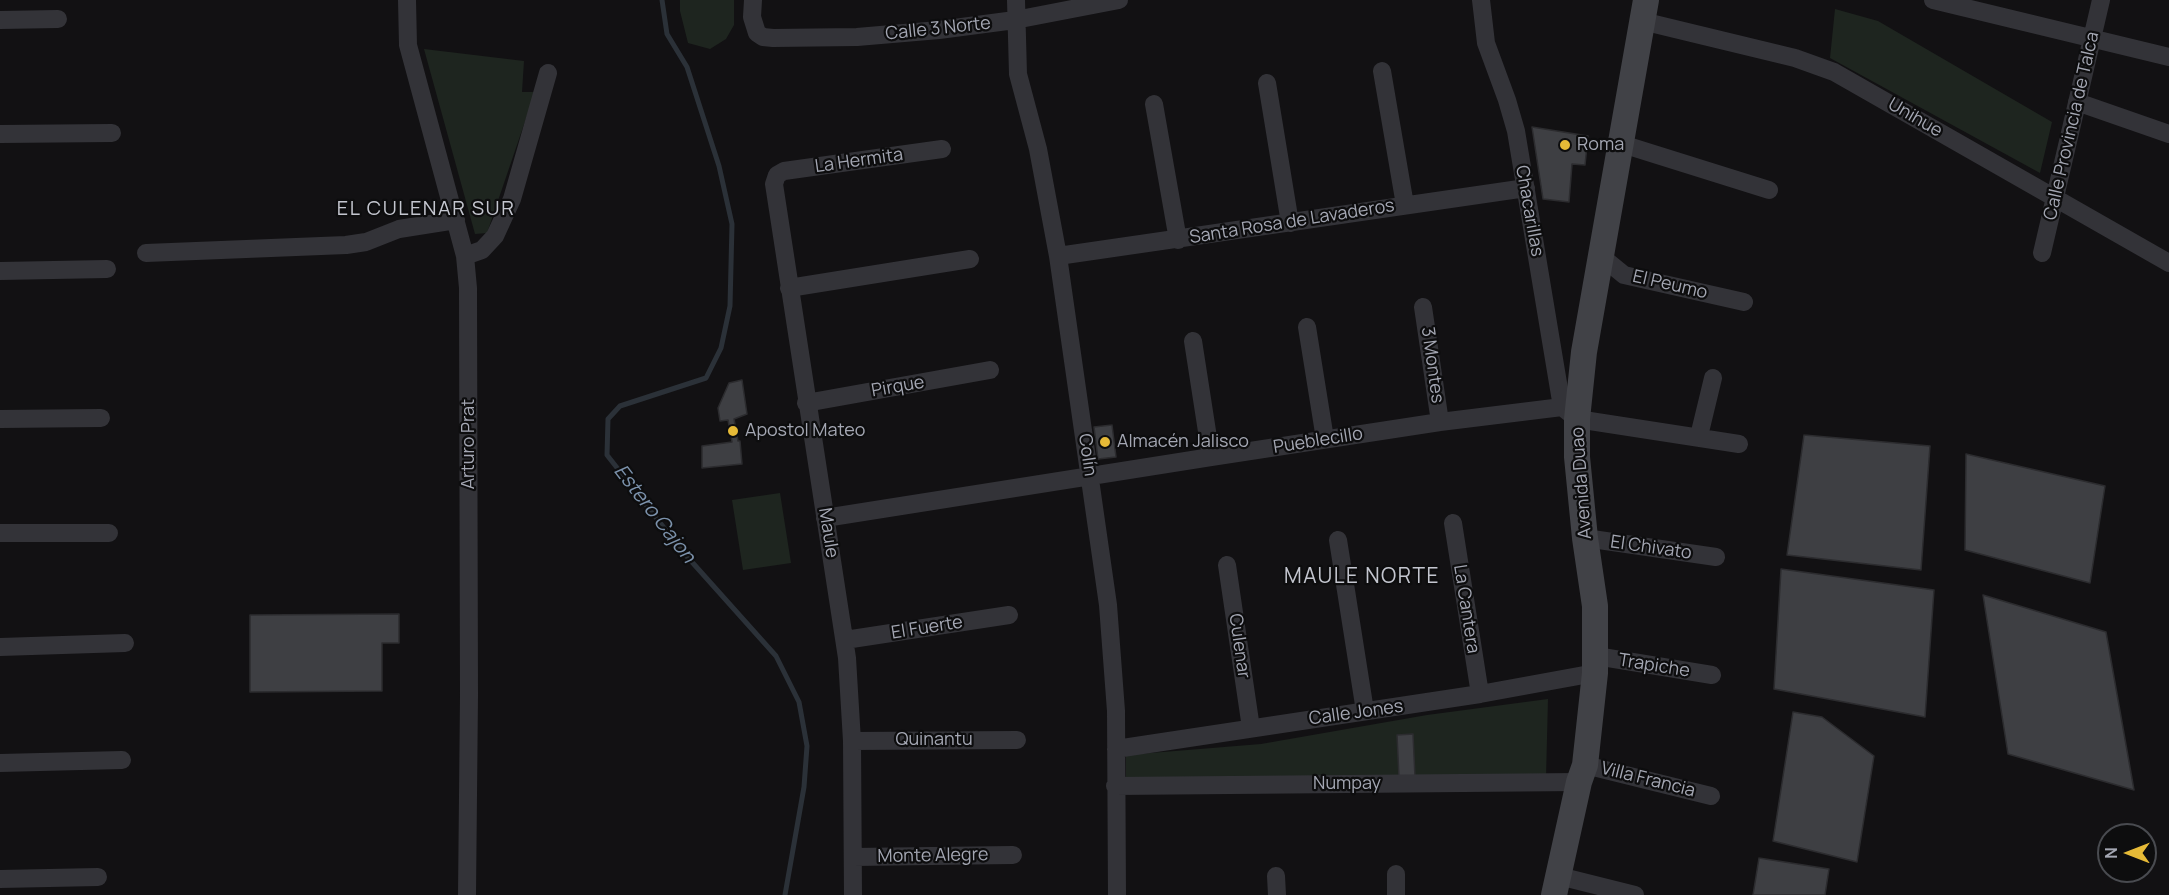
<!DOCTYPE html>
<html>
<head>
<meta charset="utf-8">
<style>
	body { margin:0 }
	#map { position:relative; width:2169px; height:895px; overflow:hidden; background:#121113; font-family:Manrope,sans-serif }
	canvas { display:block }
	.north { position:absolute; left:2097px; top:823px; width:60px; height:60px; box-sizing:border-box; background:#0d0d0e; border:2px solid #494b50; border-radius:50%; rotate:270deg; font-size:16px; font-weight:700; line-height:24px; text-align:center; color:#a4a7b3 }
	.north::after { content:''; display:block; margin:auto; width:21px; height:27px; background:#e6ba37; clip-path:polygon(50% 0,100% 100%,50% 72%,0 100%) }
</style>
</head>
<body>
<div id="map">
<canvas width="2169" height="895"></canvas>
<div class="north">N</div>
</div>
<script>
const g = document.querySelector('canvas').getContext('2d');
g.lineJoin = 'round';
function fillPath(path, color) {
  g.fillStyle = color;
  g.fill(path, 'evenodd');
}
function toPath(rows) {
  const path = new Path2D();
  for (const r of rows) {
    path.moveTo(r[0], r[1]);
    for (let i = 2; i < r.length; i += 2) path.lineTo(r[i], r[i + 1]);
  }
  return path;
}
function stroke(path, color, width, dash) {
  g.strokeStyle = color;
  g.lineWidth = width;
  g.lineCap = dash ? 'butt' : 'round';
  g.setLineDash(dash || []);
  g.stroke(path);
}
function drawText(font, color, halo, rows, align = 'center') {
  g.font = font + ' Manrope,sans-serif';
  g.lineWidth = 4.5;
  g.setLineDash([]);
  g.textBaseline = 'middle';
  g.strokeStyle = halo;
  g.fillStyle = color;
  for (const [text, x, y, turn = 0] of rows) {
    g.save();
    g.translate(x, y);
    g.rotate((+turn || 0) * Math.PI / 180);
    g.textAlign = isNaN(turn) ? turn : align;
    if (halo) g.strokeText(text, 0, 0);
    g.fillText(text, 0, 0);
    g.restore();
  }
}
const green = toPath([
	[680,0,734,0,734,25,726,39,710,49,688,43,680,11],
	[1835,9,1878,21,2052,122,2040,173,1830,58],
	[424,49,524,61,522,92,535,92,487,233,475,234],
	[780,493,791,563,743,570,732,500],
	[1548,699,1546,778,1126,779,1126,755,1261,744,1427,715]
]);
const stream = toPath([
	[662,0,667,34,687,67,719,166,732,224,730,306,721,348,706,378,620,406,608,419,607,455,683,552,776,656,799,702,807,746,804,787,785,895]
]);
const building = toPath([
	[1532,127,1588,136,1585,165,1572,164,1569,202,1543,199,1532,127],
	[742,380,747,414,734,419,738,441,740,441,742,464,702,468,702,446,732,442,728,420,720,421,718,408,729,383,742,380],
	[1112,425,1116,457,1098,459,1094,427,1112,425],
	[1804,435,1930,446,1921,570,1787,555,1804,435],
	[1966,454,2105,486,2090,583,1965,550,1966,454],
	[1781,569,1934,590,1925,717,1774,689,1781,569],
	[1983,595,2106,632,2134,790,2008,754,1983,595],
	[399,614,399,643,382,643,382,691,250,692,250,615,399,614],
	[1793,712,1822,717,1874,756,1857,862,1773,841,1793,712],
	[1413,734,1415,777,1399,778,1397,735,1413,734],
	[1759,858,1829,869,1825,895,1753,895,1759,858]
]);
const street = toPath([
	[407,0,408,45,465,256,468,288,469,696,467,895],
	[753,0,752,17,757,33,763,37,773,38,857,37,939,30,1015,20,1119,0],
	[1016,0,1018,74,1038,149,1058,256,1108,605,1116,711,1117,895],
	[1481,0,1486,43,1507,100,1516,131,1562,407,1577,419,1739,444],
	[1933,0,2169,57],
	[0,20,58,19],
	[1642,21,1795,58,1834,72,2169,263],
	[1382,71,1405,205],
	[1267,83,1290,223],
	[2077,102,2169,134],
	[1154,104,1178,240],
	[0,134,112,133],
	[1622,144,1769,190],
	[146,253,346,245,366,242,399,229,456,220],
	[2042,253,2101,0],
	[465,256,482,250,495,236,512,199,548,73],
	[1058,256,1526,188],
	[1602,257,1624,275,1744,302],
	[0,271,107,269],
	[789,288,970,259],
	[1423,307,1440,422],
	[1307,327,1325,439],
	[1193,341,1211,457],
	[806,403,990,370],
	[0,419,101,418],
	[1699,436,1713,378],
	[825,518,1211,457,1440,422,1562,407],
	[1453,523,1480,694],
	[0,533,109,533],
	[1585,538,1716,557],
	[1338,540,1365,711],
	[1227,565,1251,728],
	[845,640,1009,615],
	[0,647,125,643],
	[1596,656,1712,675],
	[852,741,1017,740],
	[1116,749,1480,694,1595,673],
	[0,763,122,760],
	[1585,765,1711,796],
	[1115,786,1579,782],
	[853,857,1013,855],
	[1396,874,1396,895],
	[1276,876,1277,895],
	[1559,876,1635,895],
	[0,879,98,877],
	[853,895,852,741,847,658,774,184,777,175,784,171,942,149]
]);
const secondary = toPath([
	[1554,895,1579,782,1585,765,1595,673,1595,606,1585,538,1577,457,1577,419,1584,352,1646,0]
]);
const markers = [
	[1565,145,6,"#e6ba37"],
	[733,431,6,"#e6ba37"],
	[1105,442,6,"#e6ba37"]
];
const streetNames = [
	["Calle 3 Norte",938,29,-6],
	["Unihue",1915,118,30],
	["Calle Provincia de Talca",2072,126,-77],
	["La Hermita",859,161,-8],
	["Chacarillas",1529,211,80],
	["Santa Rosa de Lavaderos",1292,222,-9],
	["El Peumo",1670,285,13],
	["3 Montes",1432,365,82],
	["Pirque",898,387,-10],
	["Pueblecillo",1318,441,-9],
	["Arturo Prat",469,444,-90],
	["Colín",1087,455,82],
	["Avenida Duao",1582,483,-94],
	["Maule",828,533,81],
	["El Chivato",1651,548,8],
	["La Cantera",1466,609,81],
	["El Fuerte",927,628,-9],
	["Culenar",1239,646,82],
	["Trapiche",1654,666,9],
	["Calle Jones",1356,713,-8],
	["Quinantu",934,740],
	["Villa Francia",1648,780,14],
	["Numpay",1347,784],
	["Monte Alegre",933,856,-1]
];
const poiNames = [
	["Roma",1577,145],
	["Apostol Mateo",745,431],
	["Almacén Jalisco",1117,442]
];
const neighbourhoodNames = [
	["EL CULENAR SUR",426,209]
];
const waterNames = [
	["Estero Cajon",654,514,52]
];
const quarterNames = [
	["MAULE NORTE",1362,577]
];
fillPath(green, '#1e251f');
stroke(stream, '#2b3138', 5);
fillPath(building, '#3e3f43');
stroke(building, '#2c2c2f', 1.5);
stroke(street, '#333338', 18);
stroke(secondary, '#414247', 26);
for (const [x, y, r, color] of markers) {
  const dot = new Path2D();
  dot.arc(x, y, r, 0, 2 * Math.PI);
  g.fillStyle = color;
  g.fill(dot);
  stroke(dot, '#0d0d0e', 2);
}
drawText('18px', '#a4a7b3', '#0d0d0e', streetNames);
drawText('18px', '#a4a7b3', '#0d0d0e', poiNames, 'left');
g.letterSpacing = '1.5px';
drawText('20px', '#c4c6cf', '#0d0d0e', neighbourhoodNames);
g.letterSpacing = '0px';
drawText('italic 20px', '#7c92ac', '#0d0d0e', waterNames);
g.letterSpacing = '1.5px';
drawText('21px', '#c4c6cf', '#0d0d0e', quarterNames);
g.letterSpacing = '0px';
</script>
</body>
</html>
